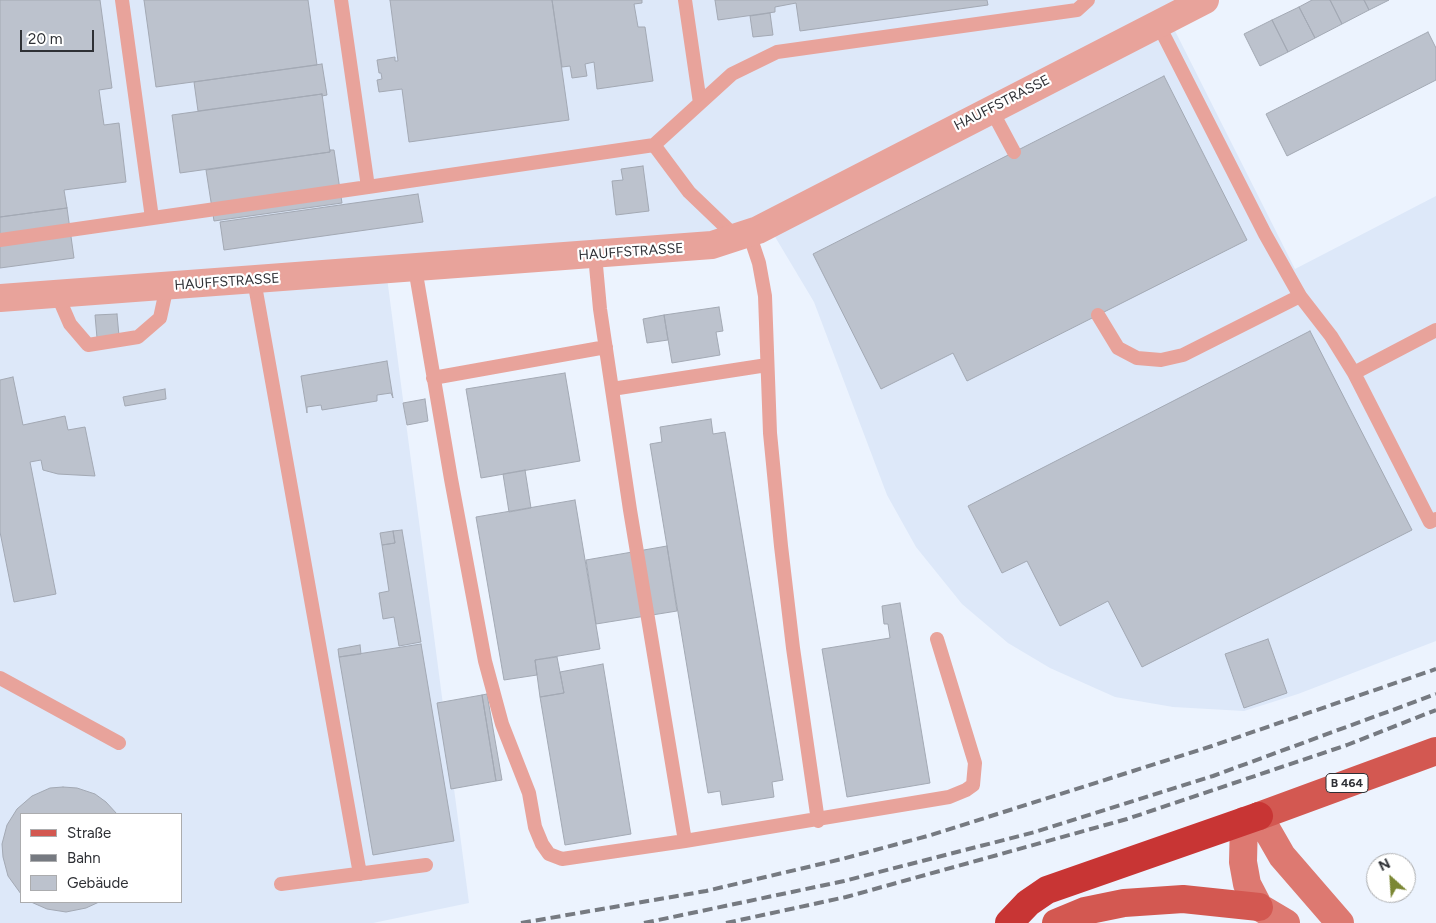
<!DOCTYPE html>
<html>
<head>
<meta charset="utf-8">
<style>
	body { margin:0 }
	#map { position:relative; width:1436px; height:923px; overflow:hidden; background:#ecf3fe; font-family:Figtree,sans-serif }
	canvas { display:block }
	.legend { position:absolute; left:20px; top:813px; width:162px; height:90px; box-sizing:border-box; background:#fff; border:1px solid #abacae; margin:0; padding:6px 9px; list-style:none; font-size:15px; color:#2e3035 }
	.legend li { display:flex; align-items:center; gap:10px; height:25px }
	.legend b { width:25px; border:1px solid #abacae }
	.north { position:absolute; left:1366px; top:853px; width:50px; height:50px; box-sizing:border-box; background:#fff; border:1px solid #abacae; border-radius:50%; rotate:334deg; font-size:14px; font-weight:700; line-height:20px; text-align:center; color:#2e3035 }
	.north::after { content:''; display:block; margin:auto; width:18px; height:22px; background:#7b8734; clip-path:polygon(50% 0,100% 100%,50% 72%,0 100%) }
	.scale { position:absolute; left:20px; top:30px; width:74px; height:22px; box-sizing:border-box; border:2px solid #2e3035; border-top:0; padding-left:6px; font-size:15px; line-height:18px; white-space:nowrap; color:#2e3035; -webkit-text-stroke:4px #fff; paint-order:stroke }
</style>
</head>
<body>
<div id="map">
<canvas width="1436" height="923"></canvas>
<ul class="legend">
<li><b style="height:6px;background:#d35851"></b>Straße</li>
<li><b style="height:6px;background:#767a81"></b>Bahn</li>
<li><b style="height:14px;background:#bcc2cd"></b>Gebäude</li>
</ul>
<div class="north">N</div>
<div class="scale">20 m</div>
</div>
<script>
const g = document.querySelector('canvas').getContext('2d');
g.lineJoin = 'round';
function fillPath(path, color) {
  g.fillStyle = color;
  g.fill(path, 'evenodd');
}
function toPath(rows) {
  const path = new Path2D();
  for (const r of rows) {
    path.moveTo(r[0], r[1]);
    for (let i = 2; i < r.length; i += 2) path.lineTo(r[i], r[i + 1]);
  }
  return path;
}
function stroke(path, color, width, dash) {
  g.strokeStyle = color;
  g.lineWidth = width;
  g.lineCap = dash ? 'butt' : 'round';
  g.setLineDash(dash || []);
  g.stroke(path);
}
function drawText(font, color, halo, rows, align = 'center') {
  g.font = font + ' Figtree,sans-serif';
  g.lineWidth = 4.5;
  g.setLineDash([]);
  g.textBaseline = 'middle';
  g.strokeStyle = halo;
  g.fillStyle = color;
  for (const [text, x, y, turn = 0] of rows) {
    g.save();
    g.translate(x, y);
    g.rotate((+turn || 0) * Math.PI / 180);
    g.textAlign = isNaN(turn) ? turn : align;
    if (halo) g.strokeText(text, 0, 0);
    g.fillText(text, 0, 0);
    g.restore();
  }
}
const built = toPath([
	[0,0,1205,0,1169,19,1295,269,1436,196,1436,641,1298,694,1244,711,1173,707,1115,697,1050,668,1008,643,962,604,916,547,887,495,814,302,768,225,386,270,469,903,373,923,0,923],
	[21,814,181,814,181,902,21,902]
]);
const building = toPath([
	[0,0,100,0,112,88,99,90,104,125,119,123,126,182,64,190,67,208,0,217,0,0],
	[144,0,308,0,317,65,156,87,144,0],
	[390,0,552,0,569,120,409,142,402,89,379,92,377,80,382,79,381,73,379,73,377,60,395,57,395,61,398,61,390,0],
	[552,0,642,0,642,3,634,4,638,27,645,27,653,81,597,89,594,62,585,64,587,76,572,78,570,66,562,67,552,0],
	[715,0,987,0,988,5,800,31,796,3,775,7,775,12,718,20,715,0],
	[1312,0,1330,0,1342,24,1315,38,1299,7,1312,0],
	[1330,0,1364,0,1369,10,1342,24,1330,0],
	[1364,0,1389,0,1369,10,1364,0],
	[1299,7,1315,38,1288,52,1272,20,1299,7],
	[770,13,773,35,753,37,750,16,770,13],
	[1272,20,1288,52,1260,66,1244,34,1272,20],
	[1428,32,1436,48,1436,80,1287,156,1266,114,1428,32],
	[322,64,327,95,322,96,322,94,198,111,194,82,322,64],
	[1164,76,1247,240,967,381,953,353,881,389,813,254,1164,76],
	[322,94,330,152,180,173,172,115,322,94],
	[330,150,334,150,342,203,214,221,206,170,330,152,330,150],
	[643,166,649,211,616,215,612,181,623,180,621,169,643,166],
	[418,194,423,222,224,250,220,222,418,194],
	[67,208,74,258,0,268,0,217,67,208],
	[719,307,723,331,716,332,720,355,672,363,664,315,719,307],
	[117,314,119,336,97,338,95,315,117,314],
	[664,315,668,340,647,343,643,319,664,315],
	[1310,331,1412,530,1142,667,1108,601,1060,626,1027,561,1002,573,968,506,1310,331],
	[387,361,393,398,391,393,377,395,377,401,322,410,321,405,307,407,307,413,301,376,387,361],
	[565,373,580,461,481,478,466,389,565,373],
	[13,377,23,425,65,416,68,430,85,427,95,476,58,474,43,470,41,460,30,462,56,594,14,602,0,532,0,380,13,377],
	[165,389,166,399,125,406,123,397,165,389],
	[425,399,428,421,407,425,403,403,425,399],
	[711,419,713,434,725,432,783,780,772,782,774,797,722,805,720,791,708,793,650,444,662,442,660,427,711,419],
	[525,470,531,508,509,512,503,474,525,470],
	[575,500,600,649,535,660,537,675,504,680,476,517,575,500],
	[402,530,421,642,399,646,394,617,383,619,379,593,389,591,382,545,395,543,393,531,402,530],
	[393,531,395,543,382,545,380,533,393,531],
	[667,546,677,611,596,624,586,560,667,546],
	[900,603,930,783,847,797,822,649,890,638,888,624,884,624,882,606,900,603],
	[1268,639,1287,693,1244,708,1225,654,1268,639],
	[421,644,454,841,373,855,339,657,421,644],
	[360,645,361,654,339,657,338,649,360,645],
	[557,657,564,693,540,697,535,660,557,657],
	[603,664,631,834,565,845,540,697,564,693,560,672,603,664],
	[487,694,502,780,496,781,482,695,487,694],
	[482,695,496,781,451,789,437,703,482,695],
	[63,787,77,788,95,794,106,802,117,814,21,814,21,894,8,876,3,857,2,844,7,825,17,809,32,796,50,788,63,787],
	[31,902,99,902,86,908,66,912,47,909,31,902]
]);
const lane = toPath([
	[122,0,152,218],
	[685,0,700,103],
	[1158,24,1265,234,1300,296,1331,336,1354,373,1430,522,1436,519],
	[991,109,1014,152],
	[654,145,689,192,737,238],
	[368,187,654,145,732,74,777,52,1077,10,1088,0],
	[749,233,759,263,765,296,770,433,781,546,793,648,818,821],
	[0,240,368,187,341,0],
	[595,255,600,309,630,510,685,841],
	[415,268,451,479,485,661,502,724,529,793,535,827,542,844,549,854,562,859,685,841,949,797,966,790,973,785,975,763,937,639],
	[254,280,360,874],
	[57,294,70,324,88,345,138,337,160,318,167,286],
	[1098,315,1118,348,1137,358,1161,360,1183,355,1300,296],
	[1354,373,1436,330],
	[433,378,606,347],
	[612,389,767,365],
	[0,678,119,743],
	[281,884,426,865]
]);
const street = toPath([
	[0,298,712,245,758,230,1205,0]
]);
const secondary = toPath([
	[1259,816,1282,856,1340,923],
	[1244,821,1243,862,1247,884,1259,907,1286,923]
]);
const primary = toPath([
	[1259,816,1436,751],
	[1056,923,1085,911,1124,903,1183,899,1259,907]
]);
const highway = toPath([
	[1009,923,1028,903,1047,890,1259,816]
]);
const rail = toPath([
	[521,923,706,891,842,859,931,835,1212,746,1436,669],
	[644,923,844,881,1035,832,1213,776,1436,694],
	[726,923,846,897,1127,819,1347,745,1436,710]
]);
const shields = [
	[1347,783,42]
];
const shieldNames = [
	["B 464",1347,783]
];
const streetNames = [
	["HAUFFSTRASSE",1002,103,-27],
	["HAUFFSTRASSE",631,252,-4],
	["HAUFFSTRASSE",227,282,-4]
];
fillPath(built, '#dde8f9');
fillPath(building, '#bcc2cd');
stroke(building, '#a3a9b4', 1);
stroke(lane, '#e8a39b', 14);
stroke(street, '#e8a39b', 28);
stroke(secondary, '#dd7971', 28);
stroke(primary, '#d35851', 28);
stroke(highway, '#c83534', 28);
stroke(rail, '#767a81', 4, [10, 5]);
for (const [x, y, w] of shields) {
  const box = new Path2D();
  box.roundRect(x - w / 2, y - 9.5, w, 19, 4);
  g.fillStyle = '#fff';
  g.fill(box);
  stroke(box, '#2e3035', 1);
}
drawText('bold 12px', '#2e3035', null, shieldNames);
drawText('14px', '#2e3035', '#fff', streetNames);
</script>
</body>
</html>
